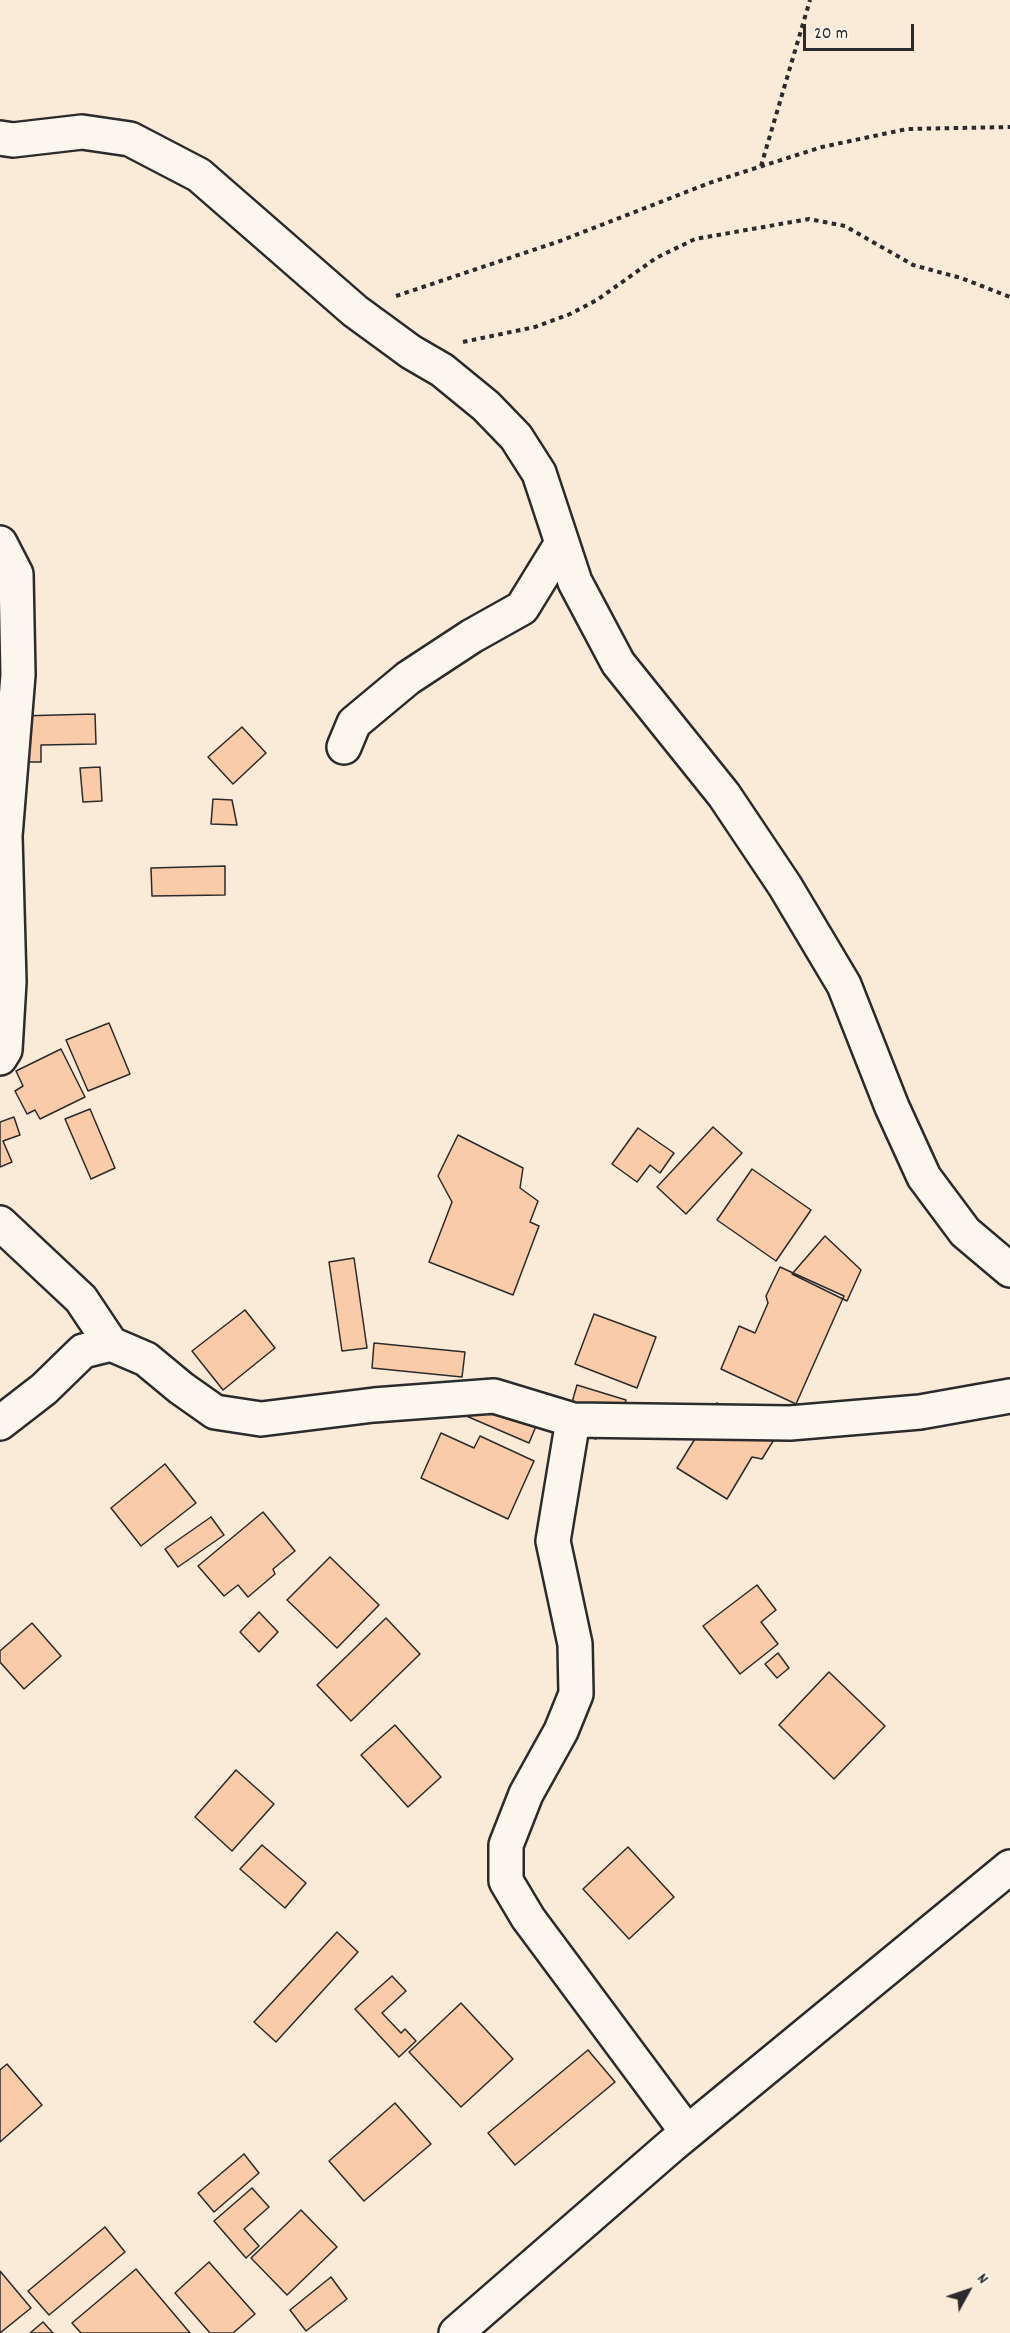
<!DOCTYPE html>
<html>
<head>
<meta charset="utf-8">
<style>
	body { margin:0 }
	#map { position:relative; width:1010px; height:2333px; overflow:hidden; background:#faead8; font-family:Dekko,sans-serif }
	canvas { display:block }
	.north { position:absolute; left:938px; top:2261px; width:60px; height:60px; -webkit-text-stroke:4px #fbf7ec; paint-order:stroke; rotate:50deg; font-size:16px; font-weight:700; line-height:24px; text-align:center; color:#2b2b2b }
	.north::after { content:''; display:block; margin:auto; width:21px; height:27px; background:#2b2b2b; clip-path:polygon(50% 0,100% 100%,50% 72%,0 100%) }
	.scale { position:absolute; left:803px; top:24px; width:111px; height:27px; box-sizing:border-box; border:3px solid #2b2b2b; border-top:0; padding-left:8px; font-size:18px; line-height:21px; white-space:nowrap; color:#2b2b2b; -webkit-text-stroke:4px #fbf7ec; paint-order:stroke }
</style>
</head>
<body>
<div id="map">
<canvas width="1010" height="2333"></canvas>
<div class="north">N</div>
<div class="scale">20 m</div>
</div>
<script>
const g = document.querySelector('canvas').getContext('2d');
g.lineJoin = 'round';
function fillPath(path, color) {
  g.fillStyle = color;
  g.fill(path, 'evenodd');
}
function toPath(rows) {
  const path = new Path2D();
  for (const r of rows) {
    path.moveTo(r[0], r[1]);
    for (let i = 2; i < r.length; i += 2) path.lineTo(r[i], r[i + 1]);
  }
  return path;
}
function stroke(path, color, width, dash) {
  g.strokeStyle = color;
  g.lineWidth = width;
  g.lineCap = dash ? 'butt' : 'round';
  g.setLineDash(dash || []);
  g.stroke(path);
}
const building = toPath([
	[95,714,96,744,41,745,41,762,19,762,19,716,95,714],
	[242,727,266,753,233,784,208,757,242,727],
	[100,767,102,801,83,802,80,768,100,767],
	[213,799,232,800,237,825,211,824,213,799],
	[225,866,225,895,152,896,151,868,225,866],
	[109,1023,130,1074,88,1091,66,1040,109,1023],
	[61,1049,85,1097,40,1119,35,1110,27,1114,15,1091,23,1086,16,1071,61,1049],
	[90,1109,115,1168,91,1179,65,1119,90,1109],
	[14,1117,20,1135,3,1141,12,1162,0,1167,0,1122,14,1117],
	[713,1127,742,1153,686,1214,657,1187,713,1127],
	[638,1128,674,1153,660,1173,650,1165,637,1182,612,1164,638,1128],
	[458,1135,523,1168,520,1188,538,1201,530,1222,539,1226,513,1295,429,1262,452,1202,438,1176,458,1135],
	[752,1169,811,1210,776,1261,717,1220,752,1169],
	[825,1236,861,1270,847,1301,792,1274,825,1236],
	[354,1258,367,1348,342,1351,329,1262,354,1258],
	[780,1267,844,1296,796,1404,721,1369,739,1326,755,1333,768,1303,766,1296,780,1267],
	[245,1310,275,1348,223,1390,192,1351,245,1310],
	[594,1314,656,1337,637,1388,575,1364,594,1314],
	[374,1343,465,1352,462,1377,372,1368,374,1343],
	[577,1385,626,1400,620,1420,602,1415,596,1439,564,1430,577,1385],
	[467,1388,539,1419,529,1443,457,1412,467,1388],
	[717,1403,775,1438,762,1459,752,1457,727,1499,677,1468,717,1403],
	[441,1433,474,1448,480,1436,534,1461,508,1519,421,1478,441,1433],
	[165,1464,196,1503,141,1546,111,1508,165,1464],
	[263,1512,295,1551,273,1569,275,1574,248,1597,238,1585,224,1596,198,1566,263,1512],
	[211,1517,224,1535,178,1567,165,1549,211,1517],
	[330,1557,379,1605,337,1648,287,1600,330,1557],
	[757,1585,776,1610,761,1622,778,1644,740,1674,703,1626,757,1585],
	[259,1612,278,1632,259,1652,240,1632,259,1612],
	[386,1618,420,1654,351,1721,317,1685,386,1618],
	[32,1623,61,1656,24,1689,0,1662,0,1651,32,1623],
	[778,1653,789,1668,777,1678,765,1664,778,1653],
	[829,1672,885,1726,834,1779,779,1725,829,1672],
	[395,1725,441,1777,408,1807,361,1755,395,1725],
	[236,1770,274,1804,232,1851,195,1817,236,1770],
	[262,1845,306,1883,285,1908,240,1869,262,1845],
	[628,1847,674,1897,629,1939,583,1889,628,1847],
	[337,1932,358,1952,276,2042,254,2022,337,1932],
	[392,1976,406,1991,382,2013,401,2033,405,2029,416,2041,399,2057,355,2009,392,1976],
	[461,2003,513,2059,461,2107,409,2052,461,2003],
	[588,2050,615,2082,515,2165,488,2133,588,2050],
	[7,2064,42,2105,0,2142,0,2070,7,2064],
	[395,2103,431,2144,364,2201,329,2161,395,2103],
	[244,2154,259,2173,214,2212,198,2193,244,2154],
	[252,2188,269,2207,244,2229,259,2246,246,2258,214,2221,252,2188],
	[301,2210,337,2247,287,2295,251,2258,301,2210],
	[105,2227,125,2252,49,2315,28,2291,105,2227],
	[209,2262,255,2314,233,2333,210,2333,175,2293,209,2262],
	[136,2269,190,2333,81,2333,72,2323,136,2269],
	[0,2271,31,2308,0,2333,0,2271],
	[331,2277,347,2299,306,2331,290,2310,331,2277],
	[43,2322,53,2333,30,2333,43,2322]
]);
const path = toPath([
	[761,166,810,0],
	[396,296,560,241,712,182,822,147,907,129,1010,127],
	[463,342,535,327,570,314,597,300,656,258,695,239,809,219,845,226,913,265,961,278,1010,297]
]);
const minor = toPath([
	[0,138,13,140,82,132,130,139,199,175,355,311,411,352,442,370,486,406,516,437,539,473,575,582,618,663,724,795,785,886,844,985,892,1107,924,1177,965,1232,1010,1270],
	[0,543,16,574,18,675,5,836,9,982,5,1050,0,1058],
	[344,747,354,723,408,678,472,636,522,608,562,543],
	[0,1223,81,1299,111,1344],
	[573,1420,553,1541,575,1644,576,1694,561,1731,526,1794,506,1845,506,1881,528,1918,687,2132],
	[0,1423,44,1389,83,1351,111,1344,146,1359,181,1388,215,1412,261,1419,374,1405,494,1396,573,1420,790,1423,920,1412,1010,1396],
	[456,2333,672,2145,1010,1867]
]);
fillPath(building, '#f9cba8');
stroke(building, '#2b2b2b', 1.5);
stroke(minor, '#2b2b2b', 38);
stroke(path, '#2b2b2b', 4, [4.5, 4.5]);
stroke(minor, '#fbf7ec', 33);
</script>
</body>
</html>
